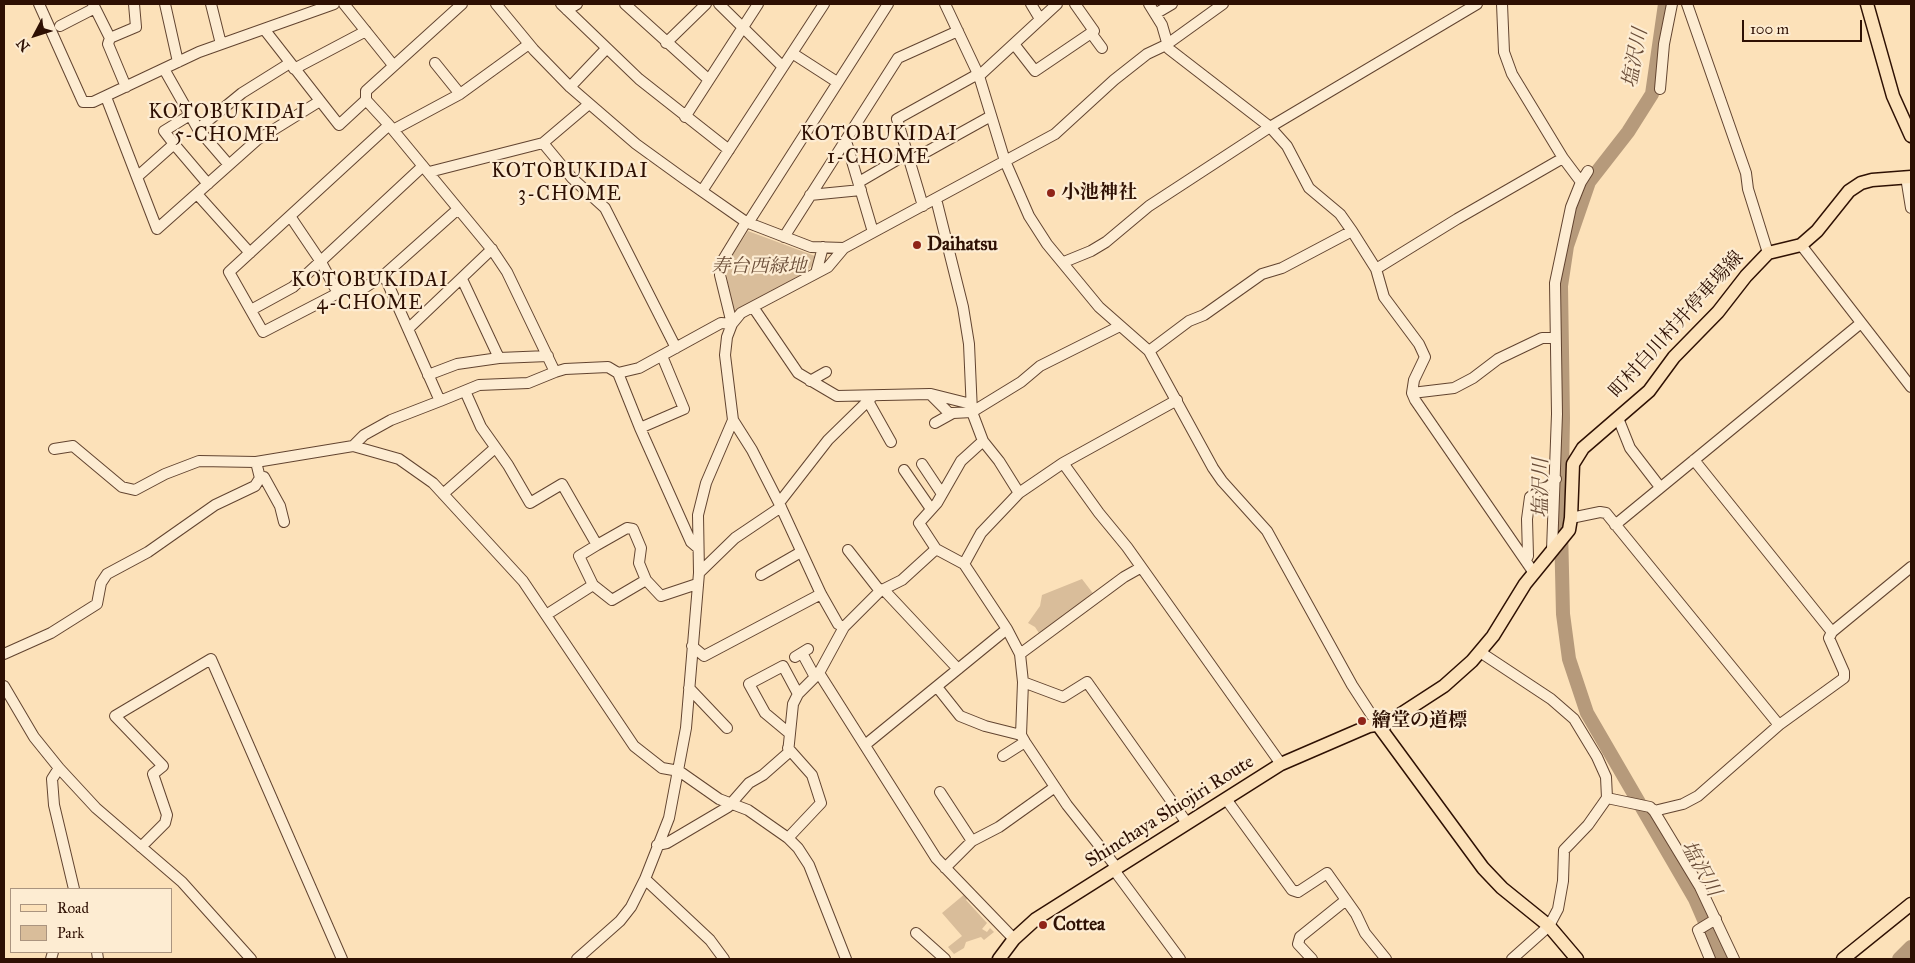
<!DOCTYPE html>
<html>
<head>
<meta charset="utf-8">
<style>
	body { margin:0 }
	#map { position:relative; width:1915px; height:963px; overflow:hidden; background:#fce1b9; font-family:"IM FELL Great Primer",serif }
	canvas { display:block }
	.frame { position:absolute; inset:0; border:5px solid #2e1003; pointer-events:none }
	.legend { position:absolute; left:10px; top:888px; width:162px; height:65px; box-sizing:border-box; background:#fdecd2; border:1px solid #aa947f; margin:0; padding:6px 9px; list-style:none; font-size:15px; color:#2e1003 }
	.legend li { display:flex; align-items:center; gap:10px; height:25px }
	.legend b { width:25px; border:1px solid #aa947f }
	.north { position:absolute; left:10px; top:10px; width:50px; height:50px; -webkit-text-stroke:4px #fdecd2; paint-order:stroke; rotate:230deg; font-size:14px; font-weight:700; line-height:20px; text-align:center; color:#2e1003 }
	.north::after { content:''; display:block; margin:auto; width:18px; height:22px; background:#2e1003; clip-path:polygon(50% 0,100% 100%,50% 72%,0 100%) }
	.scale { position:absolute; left:1742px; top:20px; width:120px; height:22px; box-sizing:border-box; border:2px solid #2e1003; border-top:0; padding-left:6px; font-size:15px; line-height:18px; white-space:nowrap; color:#2e1003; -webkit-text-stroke:4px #fdecd2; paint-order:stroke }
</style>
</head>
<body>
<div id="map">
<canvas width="1915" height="963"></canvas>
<div class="frame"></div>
<ul class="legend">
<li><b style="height:6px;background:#fce1b9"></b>Road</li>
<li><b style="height:14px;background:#d9bd9a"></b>Park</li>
</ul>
<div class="north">N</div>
<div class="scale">100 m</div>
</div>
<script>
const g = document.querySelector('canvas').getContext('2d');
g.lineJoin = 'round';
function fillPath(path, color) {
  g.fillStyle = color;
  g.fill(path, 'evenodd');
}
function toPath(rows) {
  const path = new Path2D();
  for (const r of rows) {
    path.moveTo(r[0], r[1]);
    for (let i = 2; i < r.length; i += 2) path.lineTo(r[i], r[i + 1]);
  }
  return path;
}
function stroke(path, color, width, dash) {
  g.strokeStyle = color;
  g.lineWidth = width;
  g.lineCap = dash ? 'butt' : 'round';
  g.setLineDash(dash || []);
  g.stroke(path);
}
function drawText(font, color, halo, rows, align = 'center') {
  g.font = font + ' "IM FELL Great Primer","Noto Serif JP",serif';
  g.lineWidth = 4.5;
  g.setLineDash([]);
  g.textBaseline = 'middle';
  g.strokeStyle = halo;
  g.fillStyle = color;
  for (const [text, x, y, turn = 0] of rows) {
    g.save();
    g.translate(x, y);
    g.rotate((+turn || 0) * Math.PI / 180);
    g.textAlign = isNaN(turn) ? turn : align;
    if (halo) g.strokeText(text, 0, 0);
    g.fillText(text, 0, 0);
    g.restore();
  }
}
const green = toPath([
	[748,231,815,256,813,264,807,272,735,312,728,288,726,265],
	[1082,579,1095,596,1041,636,1035,627,1028,623,1040,606,1042,595],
	[966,893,969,897,966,900,987,923,982,929,987,932,990,928,994,932,984,940,981,937,966,942,964,948,954,954,948,947,962,936,942,913]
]);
const river = toPath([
	[1665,4,1652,94,1628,132,1589,182,1567,246,1561,286,1563,418,1561,528,1563,614,1569,659,1587,713,1695,899,1721,959],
	[1899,959,1911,947]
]);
const minor = toPath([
	[39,4,83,102,93,102,199,52,334,4],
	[93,4,110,38,108,44,126,87],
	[165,4,178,62],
	[211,4,221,44],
	[344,4,393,65],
	[496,4,534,50,570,87,636,144,683,178,746,222,811,247,844,248],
	[561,4,639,79,729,150],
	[625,4,709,80],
	[719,4,783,67],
	[945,4,979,76,1005,161,1029,216,1047,244,1099,307,1149,351,1213,468,1222,481,1267,531,1352,685,1378,725],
	[1031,4,1040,19],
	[1149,4,1162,25,1169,49,1270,127,1287,146,1309,188,1340,214,1352,231,1376,269,1384,297,1419,344,1425,357,1414,380,1412,393,1415,400,1534,573],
	[1687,4,1746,173,1748,189,1768,253],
	[567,10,577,4],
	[1155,14,1172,4],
	[60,26,95,8],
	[264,29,339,125,366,100,366,91,462,4],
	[1091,33,1102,48],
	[110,38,136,27,134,4],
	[666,43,706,4],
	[1014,44,1035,71,1094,31,1075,4],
	[792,53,837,82],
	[435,63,460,94],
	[164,69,198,129,229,165],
	[294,69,366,31],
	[979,76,1057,4],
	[570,87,606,49],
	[1660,89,1664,44,1672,4],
	[106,97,157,229,257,140,320,101],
	[366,100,389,125,493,251,507,272,555,372,565,369,608,367,618,373,640,428,691,542,698,548],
	[589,104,543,143,572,178,605,208,676,348],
	[685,117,758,4],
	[198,129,242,93,290,63],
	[393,130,460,94,529,44],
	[846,141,873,232],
	[174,144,208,184],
	[1563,158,1581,182],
	[910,161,991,116],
	[429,172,543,143],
	[137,177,174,144,164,131,190,115],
	[1906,177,1911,208],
	[859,182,907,154],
	[702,191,824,4],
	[197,194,250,253],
	[810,195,861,190],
	[936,199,963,307,969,344,972,412,983,441,999,461,1019,493],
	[923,206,897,119,978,74],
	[290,216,321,262,335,288,361,290,384,275,458,209],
	[748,223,888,4],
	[784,237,898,58,958,31],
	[1801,245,1911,387],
	[1064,262,1091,251,1106,242,1149,206,1270,127,1477,4],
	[1376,269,1457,219,1563,158,1512,74,1504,52,1502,4],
	[816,273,823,247],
	[462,279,499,358],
	[346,289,263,332,229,272,389,125],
	[753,307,798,373,837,396,930,394,949,413,953,413,972,412,1021,382,1040,366,1120,326],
	[251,310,293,287,423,166],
	[732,324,720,275,721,263,746,222],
	[408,329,492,249],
	[1149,351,1189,321,1204,315,1262,274,1282,268,1352,231],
	[618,373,639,368,721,323,732,324],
	[428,375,457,364,499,358,548,356],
	[810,381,826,372],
	[465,391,481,427,508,465,530,503,562,484,597,545,579,556,593,585,612,600,646,580,661,596,697,584],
	[1412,393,1454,388,1473,378,1498,359,1542,338,1555,338],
	[931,394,971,404],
	[440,401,479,385,528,383,555,372],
	[868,401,891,442],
	[1618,418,1630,448,1660,487],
	[733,420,752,450,779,503,821,594,838,624,844,627],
	[935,423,953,413],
	[640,428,684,409,662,356],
	[983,441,961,461,937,503,919,523,936,549,964,564,1007,629,1020,654,1023,682,1021,735,1025,742,1067,805,1117,868],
	[353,446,364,435,391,420,440,401,384,275],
	[54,449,73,446,122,487,135,490,165,474,199,461,256,462,353,446,399,459,433,483,523,581,634,746,662,768,679,771,719,799,748,810,788,838,798,848,809,865,846,959],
	[1694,460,1832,632],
	[1063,463,1099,513,1127,547,1281,764],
	[922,464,942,494],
	[904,470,931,509],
	[260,478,264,477,280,506,284,522],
	[443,494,495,448],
	[779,503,828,440,872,397],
	[1571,518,1600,512,1606,513,1779,725],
	[1615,525,1861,323],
	[597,545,627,528,633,529,641,548,639,563,646,580],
	[848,550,880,591],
	[1552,550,1557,414,1555,283,1571,207,1581,182,1588,171],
	[1526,560,1528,556,1527,519,1530,497,1556,479],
	[964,564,981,533,1019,493,1063,463,1177,400],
	[699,573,735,538,781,507],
	[761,575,801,552],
	[883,589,958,669],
	[546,615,593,585],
	[692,646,704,656,821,594],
	[1480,652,1551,699,1574,719,1597,757,1606,777,1607,798,1588,825,1564,850,1563,881,1558,909,1549,926,1512,959],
	[802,653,815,677],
	[4,654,51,633,97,604,101,583,107,574,148,552,215,505,255,486,260,478,256,462],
	[1020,654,1124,577,1140,568],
	[795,657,808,649],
	[819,673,936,858,1014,939],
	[1023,682,1063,697,1087,682,1187,823],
	[4,686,34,737,59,768,96,808,182,882,251,959],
	[937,687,960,716,985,726,1021,735],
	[689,688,727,728],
	[789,733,765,713,749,684,783,666,798,694],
	[865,745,1007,629],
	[788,748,812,775,821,803,788,838],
	[1003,756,1025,742],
	[59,768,52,779,54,805,74,889],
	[940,792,972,841],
	[1607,798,1650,807,1654,811,1700,887,1734,959],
	[1226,799,1292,890,1298,892,1327,873,1356,914,1365,933,1386,959],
	[1654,811,1683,804,1698,796,1779,725,1844,678,1844,672,1829,638,1832,632,1911,567],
	[657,845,667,843,728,807,749,783,763,775,788,753,793,704,798,694,819,673,844,627,880,591,902,580,936,549],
	[141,847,165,823,167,815,153,774,163,766,115,716,211,659,342,959],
	[945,868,972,841,999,827,1055,787],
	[1114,870,1180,959],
	[645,879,710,940,724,959],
	[916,933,945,959],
	[97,952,98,959],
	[51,959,53,952],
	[577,959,620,921,631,907,645,879,669,818,686,728,699,573,698,515,706,483,733,420,725,355,727,337,732,324,741,313,828,267,844,248,1055,134,1114,80,1147,54,1166,45,1223,4],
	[1312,959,1298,944,1300,937,1346,900],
	[1710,959,1698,930,1716,919]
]);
const major = toPath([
	[1867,4,1893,96,1911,136],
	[1378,725,1483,868,1502,888,1549,926,1577,959],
	[999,959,1014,939,1036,919,1281,764,1369,726,1387,723,1444,686,1472,661,1493,636,1525,584,1569,530,1571,518,1573,464,1583,448,1649,391,1674,357,1718,312,1746,276,1768,253,1801,245,1817,231,1849,191,1861,183,1872,180,1911,177],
	[1843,959,1911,904]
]);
const markers = [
	[1051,193,5,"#8f2418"],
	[917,245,5,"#8f2418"],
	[1362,721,5,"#8f2418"],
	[1043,925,5,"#8f2418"]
];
const poiNames = [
	["小池神社",1061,193],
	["Daihatsu",927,245],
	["繪堂の道標",1372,721],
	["Cottea",1053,925]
];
const parkNames = [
	["寿台西緑地",759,267]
];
const streetNames = [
	["町村白川村井停車場線",1677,325,-48],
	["Shinchaya Shiojiri Route",1170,812,-32]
];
const waterNames = [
	["塩沢川",1636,58,-79],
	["塩沢川",1542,488,-90],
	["塩沢川",1700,869,61]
];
const neighbourhoodNames = [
	["KOTOBUKIDAI",227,113],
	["5-CHOME",227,136],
	["KOTOBUKIDAI",879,135],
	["1-CHOME",879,158],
	["KOTOBUKIDAI",570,172],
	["3-CHOME",570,195],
	["KOTOBUKIDAI",370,281],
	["4-CHOME",370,304]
];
fillPath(green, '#d9bd9a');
stroke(river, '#b69a7b', 14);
stroke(minor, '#624430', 12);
stroke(major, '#2e1003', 15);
stroke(minor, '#fdecd2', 10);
stroke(major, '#fce1b9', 12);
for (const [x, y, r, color] of markers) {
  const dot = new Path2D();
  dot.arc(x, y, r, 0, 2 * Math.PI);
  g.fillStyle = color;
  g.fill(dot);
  stroke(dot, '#fdecd2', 2);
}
drawText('bold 19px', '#2e1003', '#fdecd2', poiNames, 'left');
drawText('italic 19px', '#6a4d38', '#fdecd2', parkNames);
drawText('19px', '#2e1003', '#fdecd2', streetNames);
drawText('italic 20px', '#6b4e39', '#fdecd2', waterNames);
g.letterSpacing = '1px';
drawText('20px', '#2e1003', '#fdecd2', neighbourhoodNames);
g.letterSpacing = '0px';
</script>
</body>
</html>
